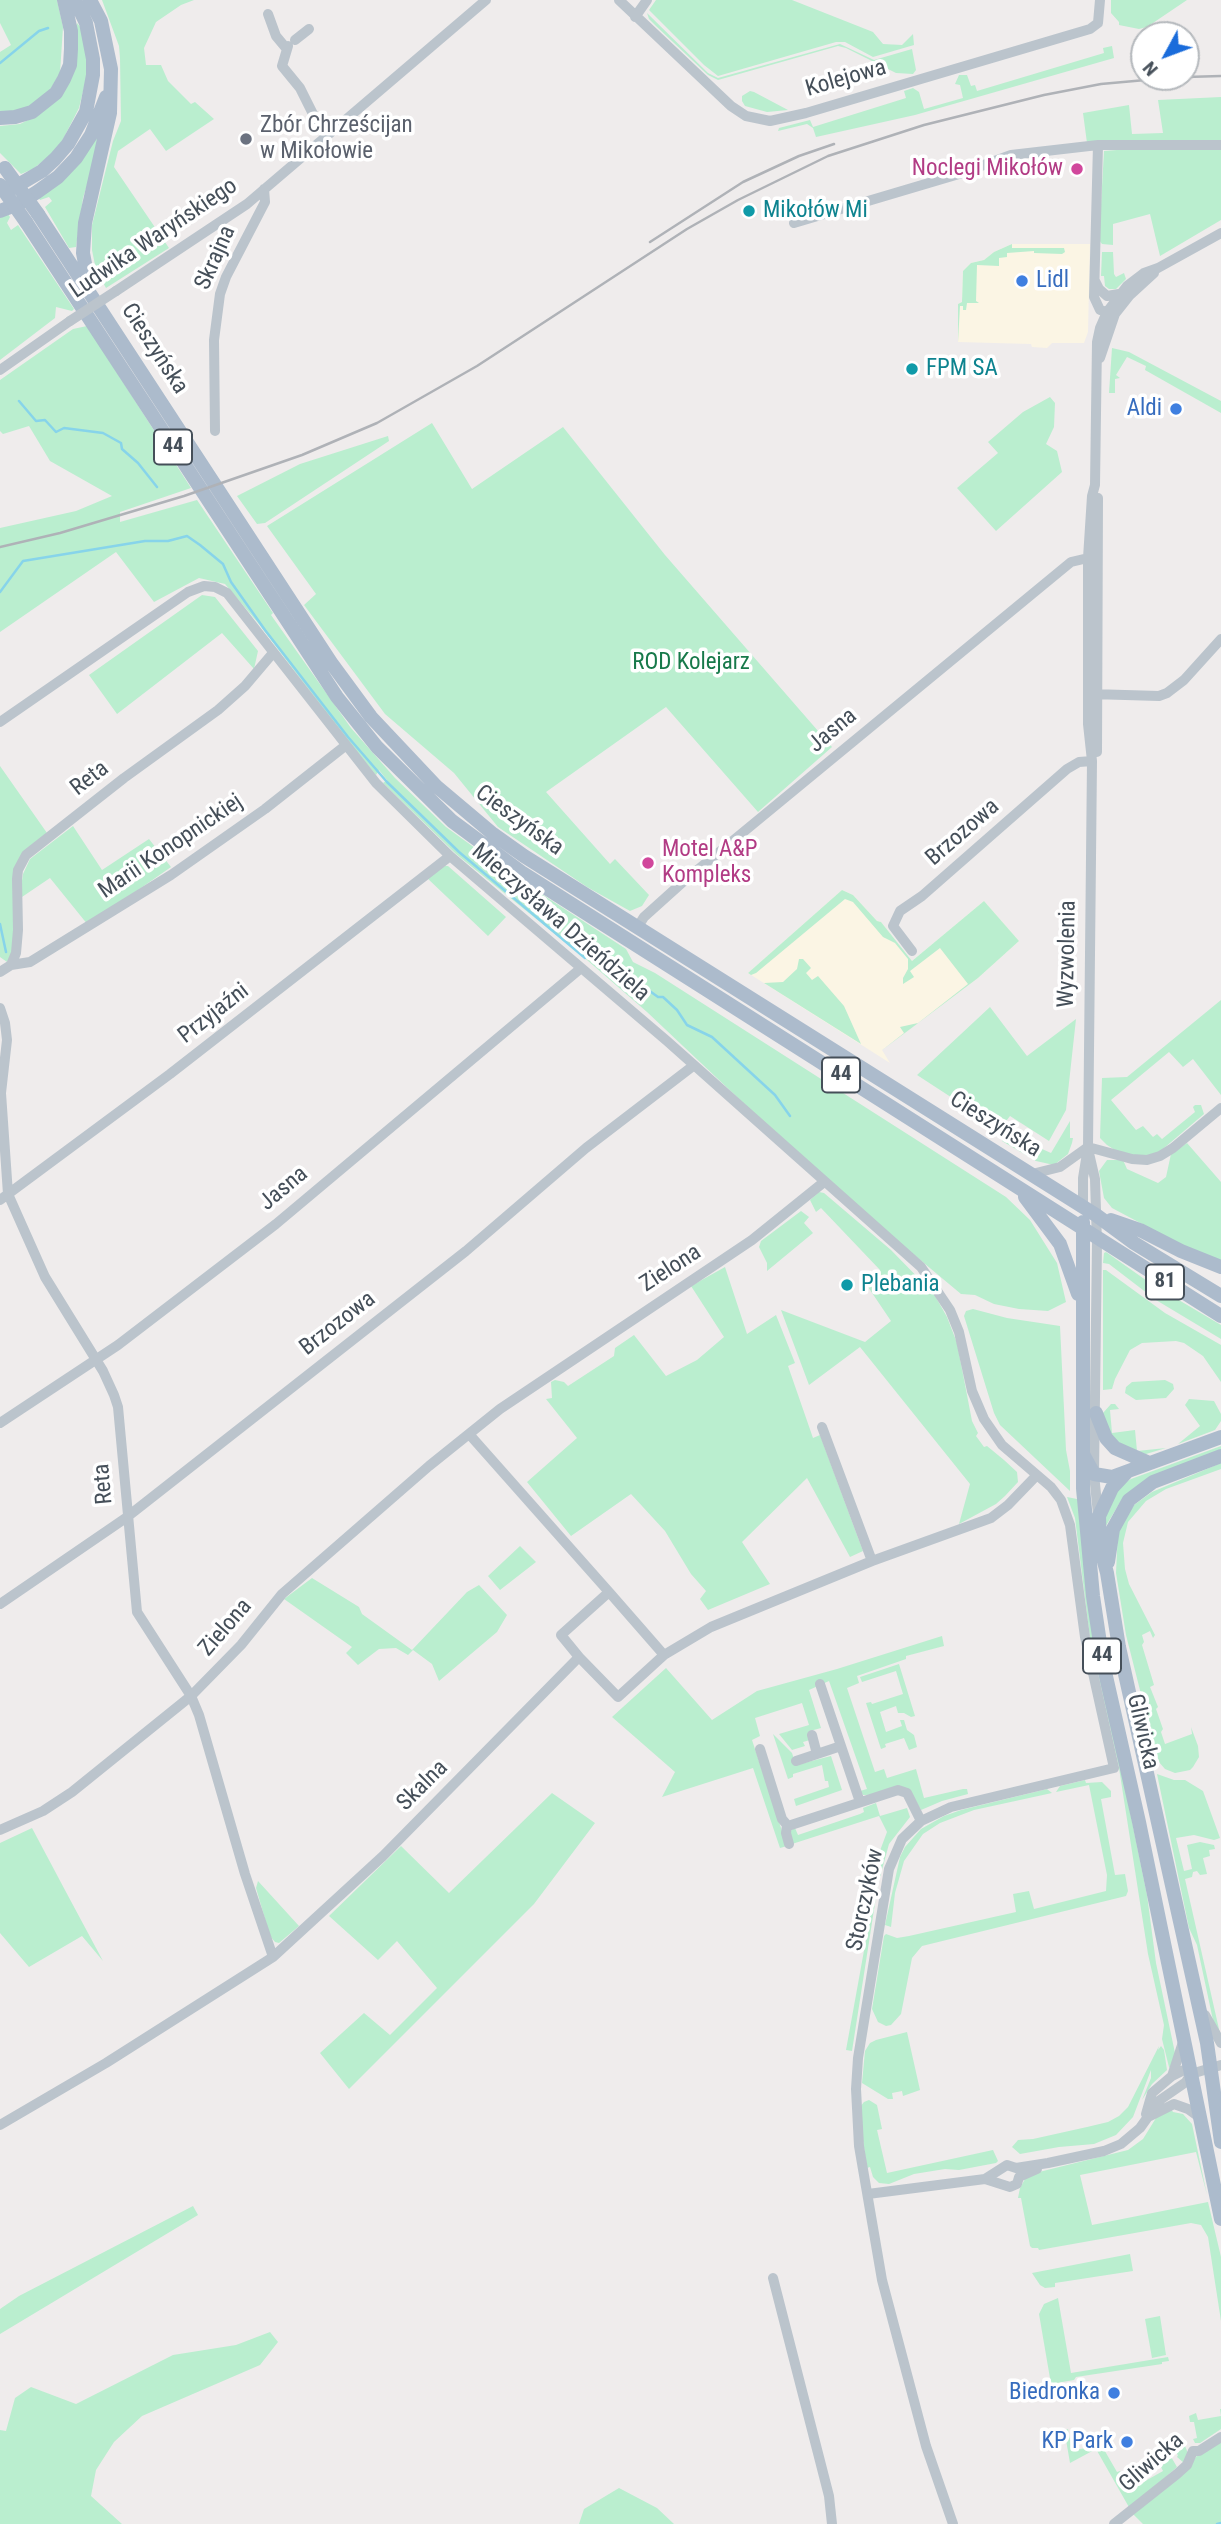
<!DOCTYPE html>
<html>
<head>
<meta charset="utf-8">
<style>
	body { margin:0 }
	#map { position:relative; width:1221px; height:2524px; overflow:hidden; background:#efecec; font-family:"Roboto Condensed",sans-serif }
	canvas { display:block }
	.north { position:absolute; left:1130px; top:21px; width:70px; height:70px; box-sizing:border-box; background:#fff; border:2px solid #b5b9bd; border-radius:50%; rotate:229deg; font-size:19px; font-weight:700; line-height:28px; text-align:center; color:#454f59 }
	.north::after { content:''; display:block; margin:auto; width:24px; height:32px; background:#1a6cdb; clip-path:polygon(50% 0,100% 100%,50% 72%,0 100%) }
</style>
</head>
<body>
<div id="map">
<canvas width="1221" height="2524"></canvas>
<div class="north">N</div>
</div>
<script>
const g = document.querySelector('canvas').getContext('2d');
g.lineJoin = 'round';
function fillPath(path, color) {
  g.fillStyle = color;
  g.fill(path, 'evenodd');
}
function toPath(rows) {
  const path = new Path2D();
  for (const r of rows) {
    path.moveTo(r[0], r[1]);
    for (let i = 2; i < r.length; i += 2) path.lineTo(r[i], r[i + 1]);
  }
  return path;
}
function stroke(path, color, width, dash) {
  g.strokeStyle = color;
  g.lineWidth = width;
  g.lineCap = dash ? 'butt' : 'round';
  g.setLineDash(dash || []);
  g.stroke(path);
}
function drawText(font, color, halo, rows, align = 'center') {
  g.font = font + ' "Roboto Condensed",sans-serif';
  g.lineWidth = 7;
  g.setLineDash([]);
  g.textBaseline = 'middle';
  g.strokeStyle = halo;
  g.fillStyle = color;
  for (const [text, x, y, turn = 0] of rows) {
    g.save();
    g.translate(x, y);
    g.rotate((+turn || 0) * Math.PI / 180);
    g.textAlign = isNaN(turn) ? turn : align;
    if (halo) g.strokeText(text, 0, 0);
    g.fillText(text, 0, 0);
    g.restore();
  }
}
const commercial = toPath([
	[1012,244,1090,244,1088,332,1084,343,1052,343,1047,348,1032,347,1031,344,958,342,958,304,962,302,963,271,971,263,984,260,994,252],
	[842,890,853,895,877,921,881,922,912,961,984,901,1019,941,978,978,882,1050,890,1063,748,973]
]);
const green = toPath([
	[0,0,57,0,63,27,60,73,50,90,35,104,13,112,0,112,0,52,11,45,0,23],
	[102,0,194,0,181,5,156,22,144,48,146,65,161,65,168,81,191,104,195,102,214,119,166,151,150,129,118,151,114,167,169,248,106,288,96,270,92,250,92,225,113,141,121,121,120,58,119,46],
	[656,0,792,0,873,32,883,44,902,45,913,34,914,45,873,57,845,42,836,42,718,76,704,65,649,10],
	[1111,0,1187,0,1147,27,1139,29,1119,25,1119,22,1111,13],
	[647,13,708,73,718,78,840,44,874,60,912,49,916,70,913,74,896,73,846,48,838,46,718,80,708,75,657,27,649,19],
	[77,23,82,29,86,50,86,79,79,108,58,149,33,169,21,174,0,153,0,126,20,124,36,116,52,101],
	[1112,46,1114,58,915,115,816,137,813,128,807,124,778,131,779,128,810,120,813,127,906,98,904,91,913,88,919,92,924,109,963,98,960,85,955,84,959,75,967,75,971,86,975,85,977,91,1104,53,1103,48],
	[750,91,754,92,788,110,767,112,745,106,742,101,742,96],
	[1221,97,1221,141,1087,143,1083,113,1129,105,1132,134,1163,133,1158,100],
	[100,127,95,159,83,198,76,247,69,248,45,207,52,201,49,197,40,200,38,197],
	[1142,148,1221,148,1221,220,1160,256,1150,214,1113,224,1113,245,1102,244,1099,240,1104,151],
	[8,214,10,217,7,223,11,230,18,225,74,309,72,311,56,307,55,318,0,360,0,217],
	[1012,244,1012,248,1064,248,1065,252,1062,254,1034,253,1034,251,1007,253,1007,257,999,258,999,266,977,265,976,301,979,303,967,303,966,310,963,310,963,306,960,306,958,342,958,304,962,302,963,271,971,263,984,260,994,252],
	[1102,252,1113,252,1114,274,1116,277,1124,273,1126,279,1116,289,1109,289,1105,286,1104,276,1101,276],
	[87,326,191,488,120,512,120,522,197,500,273,613,271,615,351,728,395,778,446,827,508,872,626,949,633,962,655,973,1006,1197,1030,1220,1057,1263,1066,1302,1048,1311,1019,1309,994,1304,975,1295,961,1294,828,1183,647,1012,587,960,456,854,383,783,387,780,379,770,376,775,348,741,258,623,225,584,199,578,154,602,116,552,0,632,0,528,76,511,112,496,50,461,29,426,3,434,0,431,0,380,73,329],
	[1112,348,1129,352,1221,401,1221,413,1145,370,1146,366,1127,357,1116,375,1120,378,1115,379,1115,393,1109,393],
	[1050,397,1055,403,1054,427,1046,444,1057,451,1062,472,996,531,957,488,998,453,988,442,1023,412],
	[432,423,472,489,563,427,665,555,832,747,758,812,666,707,546,792,610,864,615,859,649,895,642,906,630,911,587,887,498,827,454,773,385,714,304,605,316,594,267,526],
	[388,436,389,441,265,523,257,524,237,496,300,464],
	[202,595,215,597,258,651,254,669,222,633,117,714,89,675],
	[0,766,47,833,19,860,14,950,7,962,0,957],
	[73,826,102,870,149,839,171,867,88,925,50,878,19,899,23,874,30,859],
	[445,866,448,866,506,917,488,936,426,877],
	[842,890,853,895,877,921,881,922,912,961,984,901,1019,941,978,978,881,1051,904,1033,900,1027,918,1023,968,984,940,948,910,971,914,977,903,984,903,978,908,969,908,959,895,943,883,937,853,902,845,899,756,973,751,975,748,973],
	[799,959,803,959,811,968,806,973,812,980,818,976,844,1006,861,1044,764,983,783,982,797,969],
	[1221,1000,1221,1095,1193,1059,1183,1067,1169,1052,1111,1100,1136,1130,1143,1126,1153,1137,1157,1134,1162,1139,1195,1112,1193,1107,1195,1105,1201,1105,1204,1114,1157,1154,1146,1156,1121,1154,1107,1145,1100,1138,1102,1078,1127,1077],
	[990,1007,1027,1056,1076,1019,1066,1110,1049,1141,1010,1116,1000,1129,917,1075],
	[1070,1121,1070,1138,1073,1138,1072,1143,1068,1154,1054,1165,1036,1161,1002,1141,1007,1133,1039,1154,1042,1149,1051,1153],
	[1187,1143,1221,1182,1221,1261,1193,1251,1112,1208,1104,1198,1099,1171,1107,1160,1123,1160,1127,1169,1158,1183,1166,1177,1171,1154],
	[819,1192,824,1193,891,1250,934,1294,947,1317,957,1343,972,1421,978,1433,976,1436,984,1447,987,1446,1004,1460,1017,1472,1018,1482,1005,1496,996,1504,959,1524,970,1484,860,1347,809,1385,781,1310,865,1342,891,1321,866,1284,880,1270,821,1208,816,1212,810,1200],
	[801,1211,809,1217,804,1223,813,1233,767,1271,767,1263,759,1247,761,1241],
	[1106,1252,1150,1283,1221,1325,1221,1339,1156,1300,1109,1264,1103,1263,1104,1253],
	[725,1267,747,1334,776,1315,795,1363,788,1366,813,1438,820,1435,863,1551,850,1557,807,1478,742,1542,770,1584,708,1610,700,1599,706,1591,691,1574,665,1531,631,1494,571,1536,527,1482,577,1438,546,1399,552,1398,551,1382,555,1380,564,1382,568,1386,614,1356,615,1348,634,1335,666,1376,697,1360,724,1337,691,1286],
	[1103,1270,1106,1270,1165,1313,1221,1345,1221,1382,1203,1356,1184,1343,1176,1341,1142,1343,1130,1350,1115,1379,1112,1389,1103,1390],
	[973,1309,1007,1318,1060,1326,1066,1450,1070,1471,1070,1491,1000,1425,994,1413,964,1316,966,1311],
	[1165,1380,1173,1384,1174,1389,1166,1398,1136,1400,1125,1393,1126,1387,1132,1382],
	[1189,1399,1214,1401,1221,1414,1221,1421,1215,1430,1178,1444,1200,1426,1185,1405],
	[1111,1404,1115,1404,1119,1409,1110,1410,1112,1433,1135,1430,1137,1451,1166,1448,1146,1454,1128,1451,1119,1447,1106,1431,1103,1421,1103,1413],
	[1221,1446,1221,1450,1122,1499,1104,1529,1104,1515,1120,1486,1131,1479],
	[1221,1463,1221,1469,1166,1489,1146,1501,1128,1522,1123,1543,1125,1569,1129,1584,1155,1635,1153,1638,1150,1631,1142,1635,1144,1642,1142,1645,1154,1685,1150,1687,1158,1707,1156,1709,1163,1729,1161,1732,1165,1744,1192,1734,1191,1727,1198,1746,1199,1757,1193,1767,1190,1770,1175,1773,1165,1769,1158,1761,1126,1635,1116,1573,1118,1530,1134,1505,1152,1492],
	[1076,1477,1129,1807,1147,1895,1156,1963,1175,2053,1171,2069,1169,2067,1162,2039,1164,2025,1148,1954,1119,1768,1090,1638,1075,1518,1067,1497,1077,1499],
	[520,1546,536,1562,500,1590,488,1576],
	[312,1578,359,1607,362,1614,412,1650,467,1592,479,1585,507,1615,497,1632,439,1681,432,1664,413,1650,408,1655,396,1648,379,1649,358,1665,346,1653,352,1647,284,1599],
	[942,1636,944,1646,906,1656,906,1659,857,1676,859,1683,847,1688,875,1772,884,1769,887,1778,916,1769,924,1798,963,1789,967,1789,968,1794,942,1801,921,1810,912,1794,863,1795,860,1791,867,1789,829,1681,809,1690,821,1728,810,1731,810,1740,803,1742,805,1746,792,1750,779,1734,809,1725,802,1703,755,1718,760,1736,752,1740,787,1846,780,1848,753,1768,662,1797,675,1772,612,1717,666,1668,712,1720,757,1691,837,1669],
	[899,1664,915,1716,911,1717,904,1713,898,1713,896,1706,880,1712,886,1732,902,1726,900,1720,904,1720,907,1730,914,1735,917,1747,909,1750,904,1738,885,1744,886,1747,881,1749,866,1703,871,1702,872,1704,903,1694,896,1671,862,1682,860,1677],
	[773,1734,792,1753,796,1765,831,1756,842,1790,796,1806,794,1799,829,1787,828,1781,825,1781,822,1765,793,1774,793,1777,788,1779],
	[1157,1774,1174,1780,1185,1780,1203,1791,1220,1838,1214,1840,1194,1835,1176,1838,1184,1871,1192,1869,1187,1845,1200,1842,1214,1845,1215,1849,1209,1850,1210,1856,1203,1858,1207,1874,1200,1875,1197,1871,1193,1872,1192,1877,1185,1879,1221,2038,1214,2025,1197,1945,1189,1928],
	[1085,1780,1086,1783,1102,1782,1111,1791,1111,1797,1101,1799,1115,1875,1125,1874,1128,1891,1126,1896,922,1946,912,1958,901,2014,891,2025,886,2026,878,2022,872,2009,884,1936,886,1934,897,1938,909,1936,1016,1912,1013,1894,1029,1891,1034,1909,1106,1891,1107,1875,1089,1785,1056,1792,1060,1786],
	[1047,1789,1052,1793,974,1810,940,1823,923,1834,904,1861,895,1893,891,1927,885,1925,900,1857,905,1847,921,1829,944,1816,961,1810],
	[552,1793,595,1823,534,1904,349,2089,320,2053,364,2013,390,2035,437,1988,397,1941,378,1960,329,1916,401,1846,449,1893],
	[876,1803,880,1816,907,1808,910,1817,889,1844,880,1877,876,1877,875,1883,878,1884,852,2051,846,2050,869,1923,875,1864,887,1832,879,1816,792,1844,790,1831,795,1828,798,1835,860,1814,864,1812,863,1808],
	[32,1828,66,1892,103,1961,82,1936,29,1967,0,1933,0,1843],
	[258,1881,299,1926,279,1943,275,1942,270,1936,256,1888],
	[907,2032,920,2090,903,2096,902,2091,892,2093,893,2099,888,2099,862,2083,865,2051,870,2043,876,2040],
	[1159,2046,1158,2050,1161,2046,1164,2050,1167,2070,1152,2084,1142,2100,1151,2078,1151,2070,1133,2117,1116,2135,1094,2144,1059,2147,1020,2154,1012,2147,1018,2140,1033,2139,1087,2127,1108,2122,1119,2116,1128,2107],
	[869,2100,877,2105,882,2129,877,2130,887,2173,993,2150,998,2161,996,2163,959,2170,945,2169,914,2174,889,2184,879,2183,873,2177,870,2167,867,2168,862,2134,860,2107,864,2102],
	[1171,2109,1173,2112,1183,2114,1192,2124,1207,2195,1196,2152,1080,2175,1092,2225,1208,2202,1221,2257,1221,2321,1208,2237,1201,2225,1191,2223,1039,2250,1038,2248,1032,2248,1030,2246,1021,2198,1018,2198,1020,2188,1025,2179,1039,2172,1128,2150,1143,2139,1156,2118],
	[193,2206,198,2215,0,2334,0,2309,19,2296],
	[1130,2254,1133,2271,1055,2283,1055,2287,1045,2288,1040,2285,1032,2273],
	[1058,2298,1071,2373,1168,2357,1169,2361,1162,2362,1162,2364,1076,2377,1074,2380,1051,2384,1039,2314,1044,2304],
	[1160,2316,1166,2355,1152,2358,1145,2319],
	[270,2332,278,2342,260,2365,142,2416,114,2442,96,2470,91,2496,122,2524,0,2524,0,2430,6,2431,15,2398,31,2387,76,2404,173,2355,236,2345],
	[1220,2409,1221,2409,1221,2429,1200,2443,1195,2443,1193,2439,1197,2438,1194,2422,1190,2422,1189,2416,1196,2413,1198,2420,1221,2416],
	[1068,2429,1072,2450,1102,2446,1117,2472,1120,2471,1131,2489,1163,2471,1156,2457,1168,2443,1183,2441,1189,2456,1184,2463,1177,2457,1178,2455,1175,2452,1170,2455,1177,2467,1130,2509,1096,2449,1070,2463,1065,2434,1059,2434,1059,2433],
	[1221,2441,1221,2524,1143,2524,1132,2513,1192,2463,1198,2454],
	[619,2488,657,2508,674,2524,579,2524,584,2509]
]);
const stream = toPath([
	[0,63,39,31,48,28],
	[19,401,36,421,45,420,56,432,64,428,103,433,121,443,122,449,138,463,157,487],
	[0,592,23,561,145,541,168,541,187,536,200,545,223,564,231,582,265,630,348,737,387,782,459,852,585,958],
	[0,924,6,952],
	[611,963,658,997,663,997,677,1010,687,1025,712,1037,775,1095,790,1116],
	[1217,2524,1221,2523]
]);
const minor = toPath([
	[619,0,731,106,746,116,770,121,806,113,1090,29,1098,23,1100,0],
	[268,14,276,36,286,48],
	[635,17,647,0],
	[295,40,309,29],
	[288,46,282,66,300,88,313,114,328,135],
	[794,223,959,174,1011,155,1098,145],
	[1095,281,1099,289,1107,296,1119,294],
	[116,291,247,204,486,0],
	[1115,314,1100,310,1094,297,1098,145,1221,145],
	[1100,358,1115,314,1130,295,1154,273],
	[0,370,70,321],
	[215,431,214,340,220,294,226,277,265,202,264,189],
	[1091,694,1159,696,1167,693,1184,680,1221,639],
	[0,722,188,592,204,586,215,587,227,593,376,783,450,856,667,1041,921,1267,950,1310,959,1332,972,1391,984,1419,1002,1445,1051,1487,1061,1500,1070,1525,1085,1637,1114,1768,951,1807,921,1821,902,1839,889,1869,858,2058,856,2089,859,2146,882,2280,926,2446,953,2524],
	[1097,752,1098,498],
	[637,928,644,917,684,881,1071,562,1088,558,1097,564],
	[912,951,893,926,900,911,922,896,1067,769,1079,762,1092,761],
	[11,965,30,962,171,875,265,809,345,746],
	[0,972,11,965,16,953,18,930,17,879,18,870,26,855,124,778,218,710,245,686,273,653],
	[0,1008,5,1023,7,1040,1,1093,8,1194,45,1277,103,1371,114,1395,118,1407,137,1612,191,1696,199,1715,245,1874,273,1957],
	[1088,1147,1132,1159,1147,1160,1160,1156,1173,1148,1221,1108],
	[1089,1153,1095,1179,1097,1243,1094,1474,1098,1514],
	[1032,1174,1060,1167,1088,1147],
	[0,1200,170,1074,450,856],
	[1083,1207,1083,1178,1088,1147,1092,761,1088,724,1088,558,1092,496,1095,485,1097,342,1100,328,1107,312,1127,286,1144,273,1158,268,1221,233],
	[0,1423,118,1345,276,1224,580,969],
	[822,1427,872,1561],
	[469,1434,609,1592,561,1635,579,1657],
	[609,1592,664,1655],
	[0,1604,127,1517,466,1251,586,1148,693,1066],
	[820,1684,860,1802],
	[812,1735,817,1754],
	[760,1749,782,1819,788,1826,898,1790,907,1793,921,1821],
	[796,1761,841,1746],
	[787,1825,786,1833,789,1844],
	[0,1830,43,1811,72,1792,191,1696,241,1645,282,1594,429,1466,500,1409,752,1240,824,1182],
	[1205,2015,1221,2043],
	[1172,2076,1183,2042],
	[1146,2114,1152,2093,1172,2076,1184,2070,1191,2074,1221,2065],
	[1150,2116,1174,2104,1188,2109,1199,2117],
	[0,2125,106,2063,273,1957,383,1856,579,1657,618,1697,664,1655,711,1627,872,1561,991,1518,1008,1505,1037,1475],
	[985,2179,1007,2165,1016,2168,1048,2163,1104,2151,1121,2144,1140,2128,1160,2100,1186,2082,1191,2074],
	[868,2194,985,2179,1010,2187,1017,2184,1019,2177,1037,2169],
	[773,2278,829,2496,832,2524],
	[1114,2524,1177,2474,1187,2465,1193,2451,1199,2451,1221,2437]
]);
const major = toPath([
	[0,118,15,117,32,112,56,93,64,79,70,65,71,49,71,31,64,0],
	[8,191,42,171,55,159,68,144,86,112,93,75,93,59,86,23,75,0],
	[0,211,18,204,37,192,58,177,76,158,91,135,106,97],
	[38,214,332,664,371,717,436,786,493,834,524,856,1096,1215,1134,1243,1221,1296],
	[26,222,337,697,377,747,452,821,521,872,1221,1316],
	[89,285,83,253,85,223,110,113,111,69,101,21,90,0],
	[1025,1197,1060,1244,1078,1294],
	[1111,1220,1140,1230,1181,1251,1221,1267],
	[1083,1222,1083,1488,1093,1596,1103,1663,1139,1822,1221,2219],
	[1096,1413,1106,1438,1115,1448,1149,1463],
	[1083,1454,1094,1474,1112,1477,1221,1437],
	[1126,1473,1112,1488,1099,1516,1100,1547,1107,1573,1119,1647,1207,2043,1221,2142],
	[1108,1562,1113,1529,1129,1500,1153,1482,1221,1456]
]);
const rail = toPath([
	[1186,77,1221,76],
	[650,242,743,182,799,156,834,144],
	[0,547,60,533,184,496,302,455,377,423,477,366,687,229,738,200,828,156,924,125,1044,95,1101,84,1179,77]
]);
const minorBridge = toPath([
	[70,321,116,291]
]);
const majorBridge = toPath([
	[5,168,38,214],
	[0,185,26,222]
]);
const markers = [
	[246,139,7,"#6b7280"],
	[1077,169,7,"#d1479c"],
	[749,211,7,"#0f9aa8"],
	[1022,281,7,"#3f7fe0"],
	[912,369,7,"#0f9aa8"],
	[1176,409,7,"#3f7fe0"],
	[648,863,7,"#d1479c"],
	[847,1285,7,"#0f9aa8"],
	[1114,2393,7,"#3f7fe0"],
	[1127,2442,7,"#3f7fe0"]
];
const shields = [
	[173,447,38],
	[841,1075,38],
	[1165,1282,38],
	[1102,1656,38]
];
const shieldNames = [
	["44",173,447],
	["44",841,1075],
	["81",1165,1282],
	["44",1102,1656]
];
const streetNames = [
	["Kolejowa",846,79,-16],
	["Ludwika Waryńskiego",154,239,-34],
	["Skrajna",216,258,-66],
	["Cieszyńska",154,349,57],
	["Jasna",833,731,-40],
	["Reta",90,779,-38],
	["Cieszyńska",519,821,36],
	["Brzozowa",963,833,-41],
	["Marii Konopnickiej",171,847,-34],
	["Mieczysława Dzieńdziela",560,923,41],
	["Wyzwolenia",1068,954,-89],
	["Przyjaźni",214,1014,-38],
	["Cieszyńska",995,1125,32],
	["Jasna",284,1189,-40],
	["Zielona",671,1269,-33],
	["Brzozowa",338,1324,-38],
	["Reta",104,1484,-95],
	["Zielona",226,1628,-49],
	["Gliwicka",1142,1732,77],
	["Skalna",423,1786,-45],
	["Storczyków",866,1900,-78],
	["Gliwicka",1152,2463,-41]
];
const worshipNames = [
	["Zbór Chrześcijan",260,126],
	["w Mikołowie",260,152]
];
const hotelNames = [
	["Noclegi Mikołów",1063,169],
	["Motel A&P",662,850,"left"],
	["Kompleks",662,876,"left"]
];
const cultureNames = [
	["Mikołów Mi",763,211],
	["FPM SA",926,369],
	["Plebania",861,1285]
];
const shopNames = [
	["Lidl",1036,281,"left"],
	["Aldi",1162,409],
	["Biedronka",1100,2393],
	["KP Park",1113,2442]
];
const parkNames = [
	["ROD Kolejarz",691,663]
];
fillPath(commercial, '#fbf5e4');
fillPath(green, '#baeecf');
stroke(stream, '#87d4ea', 2.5);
stroke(minor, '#bbc4cc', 10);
stroke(major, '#acbbcc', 14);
stroke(rail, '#afb2b7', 2.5);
stroke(minorBridge, '#bbc4cc', 10);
stroke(majorBridge, '#acbbcc', 14);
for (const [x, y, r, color] of markers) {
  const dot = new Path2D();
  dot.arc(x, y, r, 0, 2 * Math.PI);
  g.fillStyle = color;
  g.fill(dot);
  stroke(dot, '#fff', 2.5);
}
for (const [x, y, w] of shields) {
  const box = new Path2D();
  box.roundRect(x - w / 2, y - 17.5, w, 35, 5);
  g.fillStyle = '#fff';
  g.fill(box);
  stroke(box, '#454f59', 2);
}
drawText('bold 21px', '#454f59', null, shieldNames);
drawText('23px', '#454f59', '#fff', streetNames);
drawText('23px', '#5b616d', '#fff', worshipNames, 'left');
drawText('23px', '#b23c85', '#fff', hotelNames, 'right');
drawText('23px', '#0d838f', '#fff', cultureNames, 'left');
drawText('23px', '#366cbe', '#fff', shopNames, 'right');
drawText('23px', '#17794a', '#fff', parkNames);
</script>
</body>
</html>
